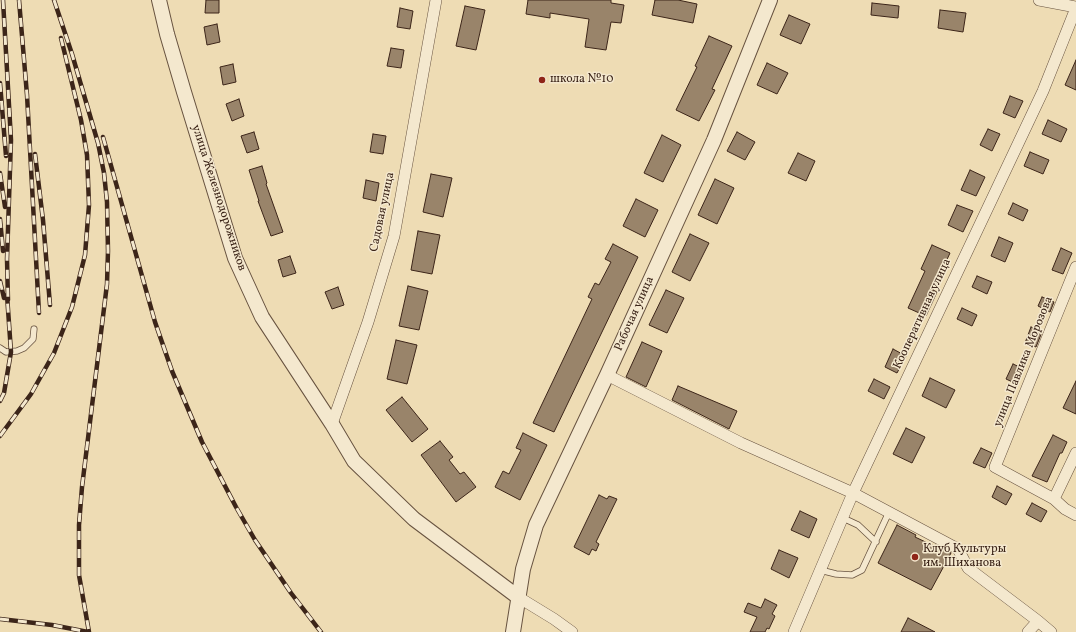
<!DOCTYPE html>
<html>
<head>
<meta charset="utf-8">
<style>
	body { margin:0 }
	canvas { display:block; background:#eedcb4 }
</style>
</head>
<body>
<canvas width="1076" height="632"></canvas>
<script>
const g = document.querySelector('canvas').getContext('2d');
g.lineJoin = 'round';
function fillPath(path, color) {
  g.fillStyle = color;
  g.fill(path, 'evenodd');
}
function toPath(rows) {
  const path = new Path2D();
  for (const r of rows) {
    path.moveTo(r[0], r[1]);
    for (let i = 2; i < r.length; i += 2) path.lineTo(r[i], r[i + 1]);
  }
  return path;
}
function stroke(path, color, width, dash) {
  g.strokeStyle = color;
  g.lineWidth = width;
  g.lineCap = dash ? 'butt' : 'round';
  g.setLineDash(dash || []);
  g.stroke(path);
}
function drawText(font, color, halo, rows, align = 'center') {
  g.font = font + ' Vollkorn,serif';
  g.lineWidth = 3;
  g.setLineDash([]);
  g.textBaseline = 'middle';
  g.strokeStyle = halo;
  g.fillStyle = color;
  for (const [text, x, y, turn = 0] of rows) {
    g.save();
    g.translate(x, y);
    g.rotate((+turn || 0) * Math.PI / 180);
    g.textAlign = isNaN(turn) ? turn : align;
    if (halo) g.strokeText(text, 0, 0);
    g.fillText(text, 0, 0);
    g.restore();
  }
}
const building = toPath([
	[206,0,219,0,219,13,205,13,206,0],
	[528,0,611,0,611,3,624,5,621,23,611,22,606,50,585,47,589,19,550,13,550,18,526,14,528,0],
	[655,0,678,0,697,4,693,23,652,15,655,0],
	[872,3,899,6,898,18,871,15,872,3],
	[465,6,485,10,476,50,456,46,465,6],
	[400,8,413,11,410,29,397,27,400,8],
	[940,10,966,13,963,32,938,28,940,10],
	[789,15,810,24,801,44,780,35,789,15],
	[217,24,220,42,207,45,204,27,217,24],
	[709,36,732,46,712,89,715,90,699,121,676,110,697,67,695,66,709,36],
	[391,48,404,50,401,68,387,66,391,48],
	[1076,60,1076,90,1065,85,1076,60],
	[767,63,788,73,777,94,757,85,767,63],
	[233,64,236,82,223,85,220,67,233,64],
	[1010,96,1023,101,1015,118,1003,113,1010,96],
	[239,99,244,116,232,121,226,104,239,99],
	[1048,120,1067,129,1061,142,1042,134,1048,120],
	[988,129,1000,134,992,151,980,145,988,129],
	[254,132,259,149,247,153,241,136,254,132],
	[737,132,755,142,745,160,727,151,737,132],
	[373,134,386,136,383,154,370,152,373,134],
	[662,135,681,145,663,182,644,173,662,135],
	[1030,152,1049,160,1043,174,1024,166,1030,152],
	[798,153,815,161,806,181,788,173,798,153],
	[262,166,267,183,266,184,283,232,271,236,258,201,259,201,249,170,262,166],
	[970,170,985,177,976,196,961,190,970,170],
	[431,174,452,178,443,217,423,212,431,174],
	[715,179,734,188,717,224,698,215,715,179],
	[366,180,379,183,376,201,363,198,366,180],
	[636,199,658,210,645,237,623,226,636,199],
	[1013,203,1028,210,1023,221,1008,214,1013,203],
	[957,205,973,211,963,232,948,225,957,205],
	[418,231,440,235,432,274,411,270,418,231],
	[690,234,709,243,690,281,672,272,690,234],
	[999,237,1013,243,1005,262,991,256,999,237],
	[613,244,638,257,554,432,533,423,592,299,588,297,595,283,599,285,611,262,605,259,613,244],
	[932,245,950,253,933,290,937,292,926,316,908,308,925,271,921,269,932,245],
	[1061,248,1072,253,1063,274,1052,270,1061,248],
	[290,256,296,273,283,277,278,260,290,256],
	[977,276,992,282,987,294,972,287,977,276],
	[408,286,428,291,419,330,399,326,408,286],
	[338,287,344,305,332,309,325,292,338,287],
	[666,290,684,298,667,333,649,325,666,290],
	[1042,297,1054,302,1050,312,1038,306,1042,297],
	[962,308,977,315,972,326,957,319,962,308],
	[1031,327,1042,332,1036,347,1025,343,1031,327],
	[396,340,417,345,407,384,387,379,396,340],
	[642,342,662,351,646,387,626,377,642,342],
	[893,349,906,356,897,373,885,367,893,349],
	[1013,364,1024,369,1017,384,1006,379,1013,364],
	[930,378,955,390,946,408,922,396,930,378],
	[874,379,890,387,884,399,868,391,874,379],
	[1076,381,1076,414,1063,408,1076,381],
	[678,386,737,411,729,429,672,400,678,386],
	[402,397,428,429,412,442,386,410,402,397],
	[906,428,925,437,912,463,893,454,906,428],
	[523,433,547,445,520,500,495,487,503,471,509,474,521,450,516,448,523,433],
	[1053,435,1067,442,1062,453,1060,453,1047,482,1032,476,1053,435],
	[440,441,453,457,449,460,460,474,464,472,476,487,456,502,421,455,440,441],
	[981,448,992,453,985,468,973,463,981,448],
	[997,486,1012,494,1006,505,992,497,997,486],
	[599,495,607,499,609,496,617,499,596,542,599,544,596,551,592,549,589,555,574,547,599,495],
	[1032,503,1047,511,1041,522,1026,514,1032,503],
	[800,511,817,519,809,538,791,530,800,511],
	[897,525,916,535,915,537,934,546,935,545,951,553,931,590,878,563,897,525],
	[779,550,798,558,789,578,771,569,779,550],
	[765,599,777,605,772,614,775,616,769,629,767,628,765,632,750,632,757,617,744,612,748,603,761,608,765,599],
	[908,618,935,632,901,632,908,618]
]);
const service = toPath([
	[0,348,6,352,17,351,24,348,33,339,34,329],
	[843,518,858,525,876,542],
	[820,570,836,574,852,575,862,570,889,512]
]);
const minor = toPath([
	[1039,0,1076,7],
	[1076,267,995,467,1054,499,1065,509,1076,515],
	[607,375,741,443,853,493,958,549,968,568,1038,621,1051,632],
	[332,424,368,322,394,236,436,0],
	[1054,499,1076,453],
	[518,597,554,619,572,632],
	[794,632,853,493,1043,91,1076,8],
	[1028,632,1038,621]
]);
const tertiary = toPath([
	[159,0,167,34,184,92,235,258,262,317,332,424,354,461,414,519,518,597],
	[513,632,523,569,536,525,607,375,714,140,770,0]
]);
const rail = toPath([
	[3,0,11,140,7,259,8,300],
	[19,0,27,95,39,313],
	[54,0,72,54,98,143,104,173,107,202,108,251,107,284,82,487,79,525,79,575,89,632],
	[0,83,6,156],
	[103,137,155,322,172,371,202,442,236,507,255,540,291,593,321,632],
	[35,154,43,220,50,305],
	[0,173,5,207],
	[0,219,3,251],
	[0,281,4,298],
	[0,401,4,393,11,352,7,295],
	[0,436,31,394,54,353,72,307,85,255,89,205,87,155,81,120,61,38],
	[0,619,52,625,88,632]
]);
const markers = [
	[542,80,4,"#8f2418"],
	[915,557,4,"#8f2418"]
];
const poiNames = [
	["школа №10",550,80],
	["Клуб Культуры",923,550],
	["им. Шиханова",923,564]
];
const streetNames = [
	["улица Железнодорожников",218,198,72],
	["Садовая улица",383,212,-78],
	["Рабочая улица",635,314,-66],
	["Кооперативная улица",923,314,-65],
	["улица Павлика Морозова",1024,362,-68]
];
fillPath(building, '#99846a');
stroke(building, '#3c2519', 1);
stroke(service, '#685340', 7);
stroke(minor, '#685340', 12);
stroke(tertiary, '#685340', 16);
stroke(service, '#f4e8ce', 5.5);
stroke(minor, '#f4e8ce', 11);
stroke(tertiary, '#f4e8ce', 14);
stroke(rail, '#3c2519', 4.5);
stroke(rail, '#f4e8ce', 3, [9]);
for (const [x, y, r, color] of markers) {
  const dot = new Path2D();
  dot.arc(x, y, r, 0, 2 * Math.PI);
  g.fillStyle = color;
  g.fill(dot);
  stroke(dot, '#f4e8ce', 1.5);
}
drawText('12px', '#3c2519', '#f4e8ce', poiNames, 'left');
drawText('12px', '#3c2519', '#f4e8ce', streetNames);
</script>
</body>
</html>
